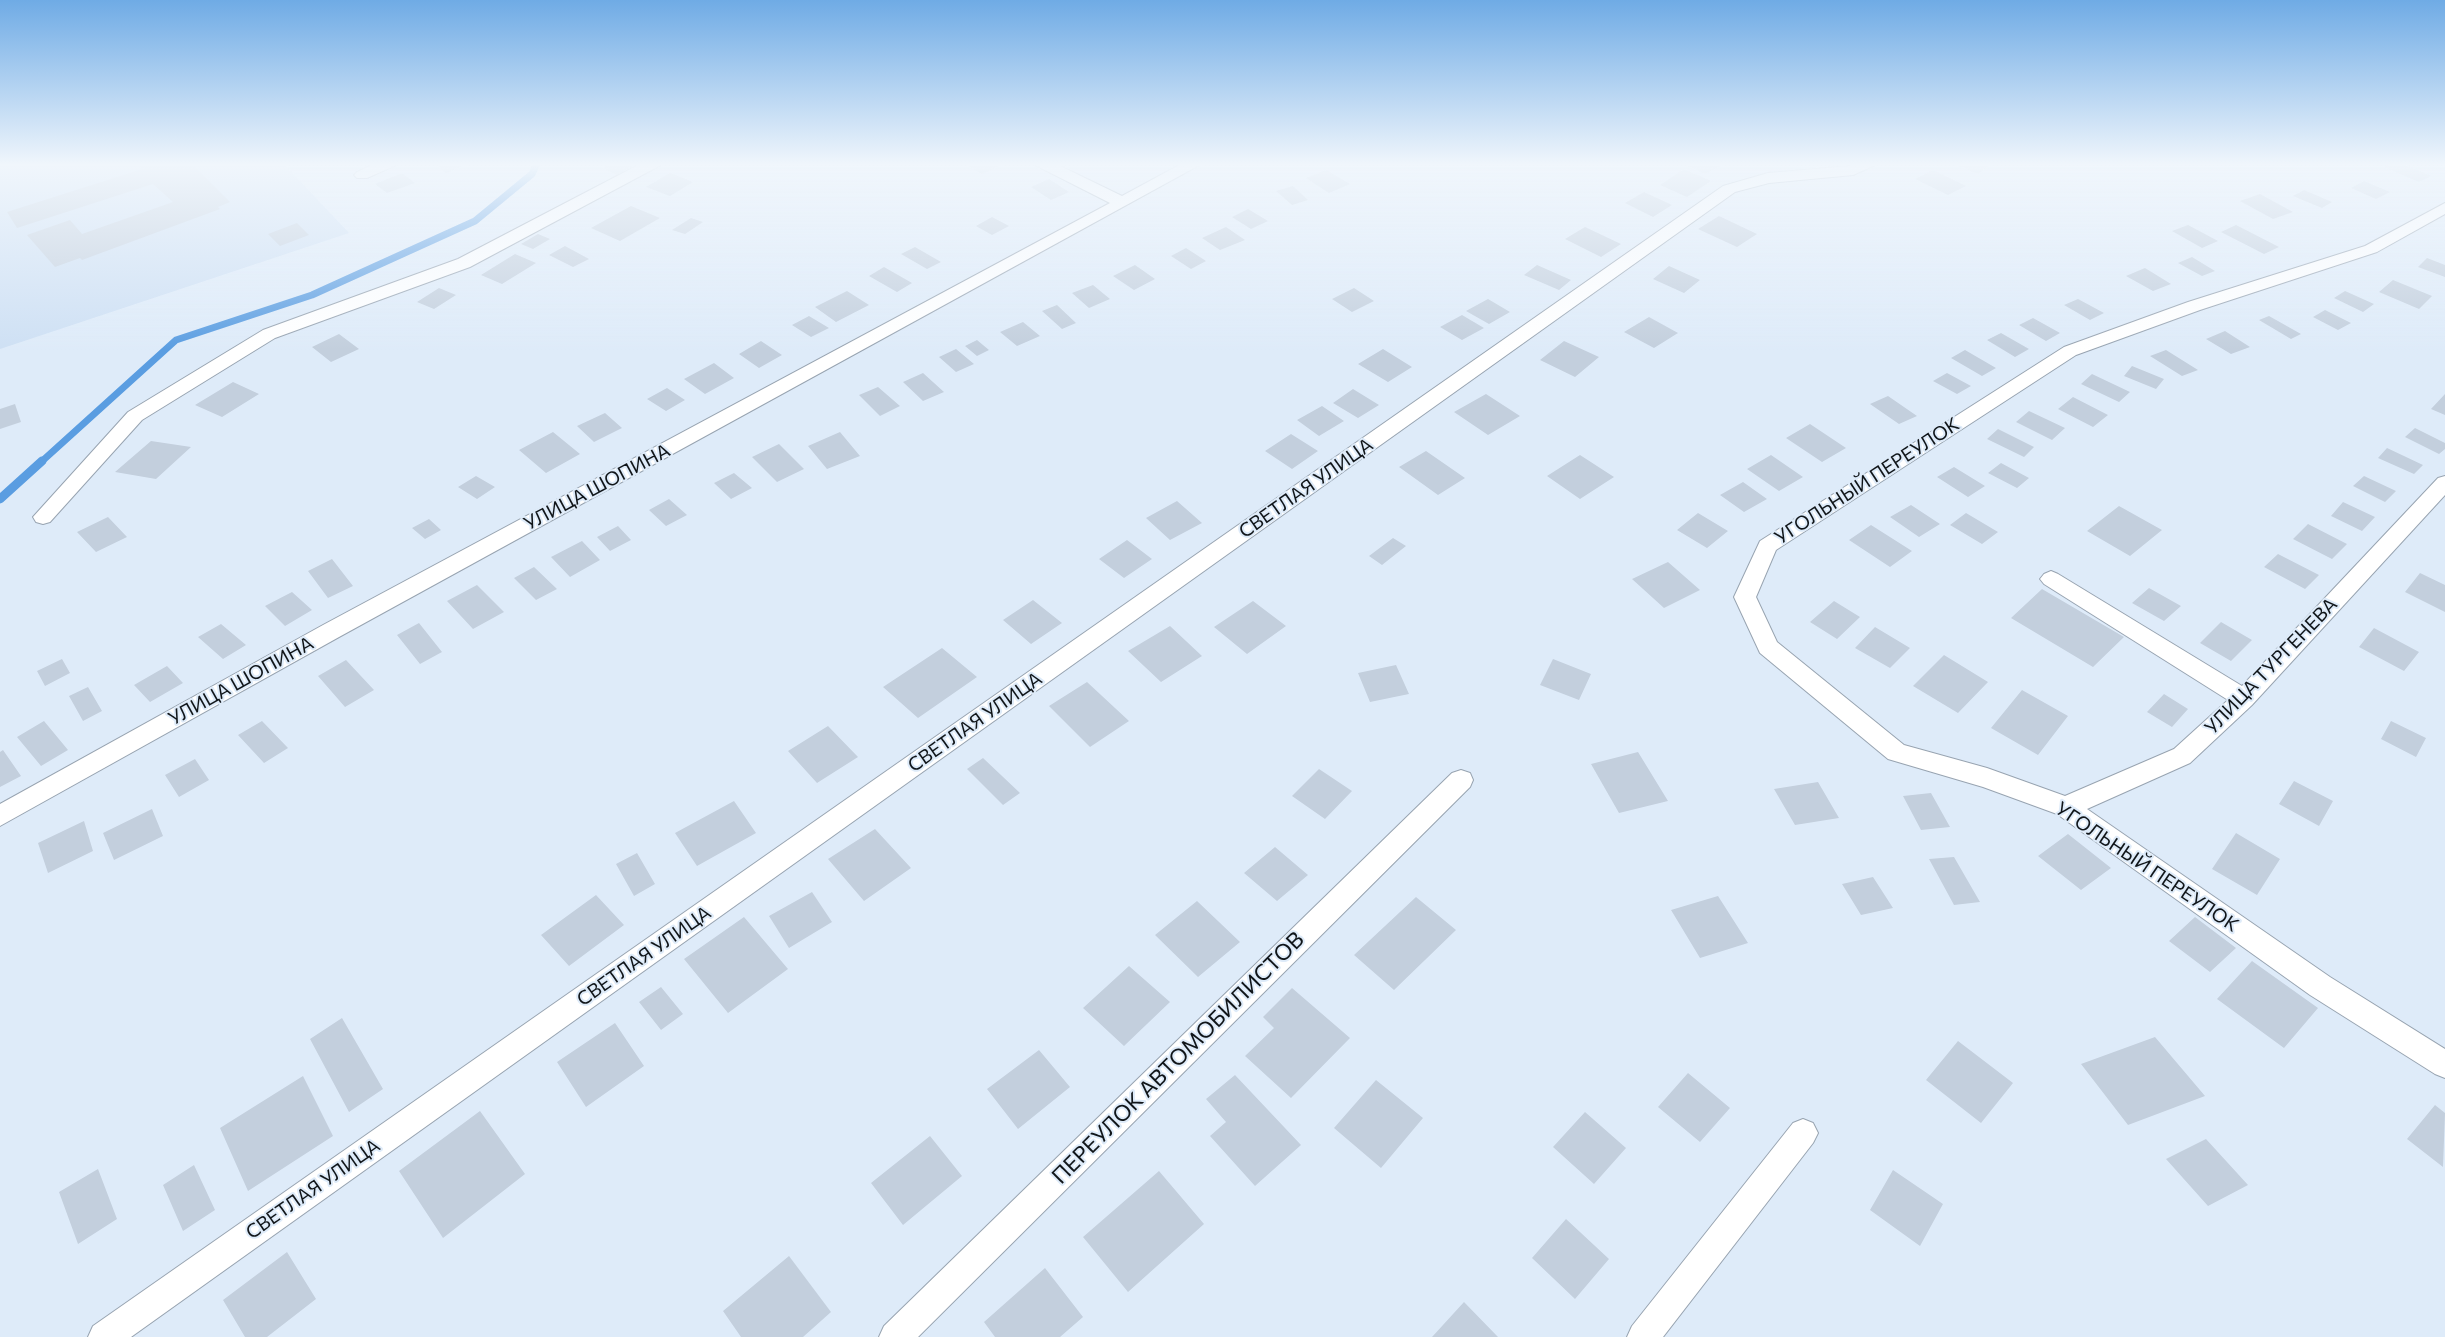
<!DOCTYPE html>
<html>
<head>
<meta charset="utf-8">
<style>
	body { margin:0 }
	canvas { display:block; background:#deebf9 }
</style>
</head>
<body>
<canvas width="2445" height="1337"></canvas>
<script>
const g = document.querySelector('canvas').getContext('2d');
g.lineJoin = 'round';
function fillPath(path, color) {
  g.fillStyle = color;
  g.fill(path, 'evenodd');
}
function toPath(rows) {
  const path = new Path2D();
  for (const r of rows) {
    path.moveTo(r[0], r[1]);
    for (let i = 2; i < r.length; i += 2) path.lineTo(r[i], r[i + 1]);
  }
  return path;
}
function stroke(path, color, width, dash) {
  g.strokeStyle = color;
  g.lineWidth = width;
  g.lineCap = dash ? 'butt' : 'round';
  g.setLineDash(dash || []);
  g.stroke(path);
}
function drawText(font, color, halo, rows, align = 'center') {
  g.font = font + ' Commissioner,sans-serif';
  g.lineWidth = 4;
  g.setLineDash([]);
  g.textBaseline = 'middle';
  g.strokeStyle = halo;
  g.fillStyle = color;
  for (const [text, x, y, turn = 0] of rows) {
    g.save();
    g.translate(x, y);
    g.rotate((+turn || 0) * Math.PI / 180);
    g.textAlign = isNaN(turn) ? turn : align;
    if (halo) g.strokeText(text, 0, 0);
    g.fillText(text, 0, 0);
    g.restore();
  }
}
const built = toPath([
	[0,163,283,163,349,233,0,349]
]);
const streamFar1 = toPath([
	[40,463,176,340,312,295,475,221,532,174,537,163]
]);
const stream = toPath([
	[0,499,42,461]
]);
const building = toPath([
	[149,163,191,163,230,202,218,207,220,209,82,260,80,258,55,267,27,235,70,220,82,234,173,202,153,184,17,228,7,212,142,169,140,166],
	[434,163,471,163,446,173],
	[611,163,638,163,617,175,602,168],
	[972,163,1006,163,982,174,967,165],
	[1682,163,1718,163,1722,165,1705,174],
	[1952,163,1989,163,1991,164,1978,174],
	[2392,163,2401,163,2431,176,2419,182,2384,167],
	[1684,169,1711,181,1687,197,1660,185],
	[1326,170,1350,184,1329,193,1306,178],
	[1933,170,1966,186,1948,195,1915,179],
	[402,173,415,183,387,193,375,184],
	[670,173,693,182,670,196,646,187],
	[1049,179,1069,192,1051,200,1031,187],
	[2364,181,2390,192,2376,199,2351,188],
	[1293,186,1308,200,1292,205,1276,191],
	[2304,190,2332,202,2322,208,2293,196],
	[1644,192,1672,205,1653,217,1625,203],
	[2260,194,2293,212,2273,219,2240,201],
	[631,206,660,218,620,241,591,228],
	[1248,209,1268,221,1251,229,1232,217],
	[1719,216,1757,234,1737,247,1698,229],
	[992,217,1009,226,992,235,976,226],
	[691,218,703,222,685,234,672,230],
	[297,223,309,235,280,246,268,234],
	[2188,225,2218,241,2202,248,2172,231],
	[2236,225,2279,247,2264,254,2221,232],
	[1226,227,1245,240,1220,250,1202,238],
	[1585,227,1621,244,1601,257,1565,239],
	[538,234,550,239,533,249,521,244],
	[565,246,589,259,573,267,549,255],
	[915,247,941,262,927,269,901,254],
	[1186,248,1206,261,1191,269,1171,256],
	[515,254,536,263,502,284,481,275],
	[2192,257,2215,271,2202,276,2178,263],
	[2427,258,2445,265,2445,277,2418,267],
	[1135,265,1155,279,1134,290,1113,276],
	[1537,265,1571,280,1559,290,1524,275],
	[1669,266,1700,280,1684,293,1653,279],
	[884,267,912,283,897,292,869,276],
	[2145,268,2171,284,2153,291,2126,276],
	[2393,280,2432,296,2419,309,2379,292],
	[1093,285,1110,299,1089,308,1072,293],
	[439,288,456,295,434,309,417,302],
	[1354,288,1374,301,1352,312,1332,299],
	[847,291,869,305,836,322,815,307],
	[2345,291,2374,304,2363,312,2334,298],
	[1488,299,1510,312,1489,324,1466,311],
	[2078,299,2104,313,2090,320,2064,305],
	[1057,305,1076,323,1062,329,1042,311],
	[2325,310,2351,323,2338,330,2313,317],
	[1462,315,1484,328,1462,340,1440,327],
	[809,316,829,328,811,337,792,325],
	[2269,316,2301,334,2291,339,2259,320],
	[1649,317,1678,333,1654,348,1624,332],
	[2033,318,2060,333,2046,341,2019,325],
	[1023,322,1040,336,1017,346,1000,332],
	[2225,331,2250,347,2231,354,2206,339],
	[2001,333,2029,349,2015,357,1987,340],
	[339,334,359,349,331,362,312,347],
	[977,340,989,350,977,356,965,346],
	[761,341,782,355,759,368,739,354],
	[1564,341,1599,357,1575,377,1540,360],
	[956,349,974,364,956,372,939,357],
	[1383,349,1412,367,1388,382,1358,364],
	[1965,350,1996,368,1982,376,1951,358],
	[2166,350,2198,370,2182,376,2150,356],
	[714,363,734,378,705,394,684,379],
	[2132,366,2164,379,2156,389,2124,376],
	[923,373,944,392,923,401,903,382],
	[1947,373,1971,386,1957,394,1933,381],
	[2092,374,2130,392,2119,402,2081,384],
	[233,382,259,394,222,417,195,405],
	[878,387,900,406,880,416,859,395],
	[667,388,685,400,666,411,647,399],
	[1353,389,1379,405,1358,418,1333,403],
	[1486,394,1520,416,1488,435,1454,412],
	[2445,394,2445,415,2431,409],
	[1888,396,1917,416,1899,424,1870,404],
	[2073,397,2108,415,2093,427,2058,409],
	[15,404,21,422,0,429,0,409],
	[1322,406,1344,421,1319,436,1297,420],
	[2029,411,2065,428,2052,440,2016,422],
	[605,413,622,428,594,442,577,426],
	[1810,424,1846,448,1822,462,1786,438],
	[2415,428,2445,443,2445,449,2439,454,2405,437],
	[1998,429,2034,447,2024,457,1987,439],
	[553,432,580,454,546,473,519,450],
	[840,432,860,456,827,469,808,446],
	[1291,434,1318,451,1292,469,1265,451],
	[151,441,191,447,156,479,115,472],
	[779,444,804,469,777,482,752,457],
	[2387,448,2423,465,2414,474,2378,458],
	[1426,451,1465,478,1438,495,1399,467],
	[1580,455,1614,477,1580,499,1547,476],
	[1771,455,1803,477,1779,491,1747,469],
	[2001,463,2029,478,2017,488,1988,473],
	[1954,467,1985,486,1968,497,1937,477],
	[734,473,752,488,731,499,714,483],
	[476,476,495,487,477,499,458,487],
	[2364,476,2396,491,2385,502,2353,486],
	[1743,482,1767,499,1744,512,1720,495],
	[669,499,687,515,666,526,649,510],
	[1177,501,1202,523,1170,540,1146,518],
	[2343,502,2375,517,2362,531,2331,516],
	[1911,505,1940,524,1919,537,1890,517],
	[2119,506,2162,530,2130,556,2087,531],
	[1698,513,1728,531,1707,548,1677,530],
	[1966,513,1998,532,1982,544,1950,525],
	[108,517,127,537,96,552,77,532],
	[429,519,441,530,425,539,412,528],
	[2308,524,2347,544,2332,559,2293,539],
	[1871,525,1912,551,1890,567,1849,540],
	[618,526,631,540,610,551,597,537],
	[1393,538,1406,546,1382,565,1369,556],
	[1127,540,1152,559,1124,578,1099,559],
	[582,541,600,560,570,577,551,557],
	[2278,554,2319,575,2305,589,2264,567],
	[332,559,353,586,328,598,308,571],
	[1668,562,1700,590,1664,608,1632,579],
	[534,567,557,589,536,600,514,578],
	[2420,573,2445,585,2445,612,2405,592],
	[477,585,504,612,473,629,447,601],
	[2149,588,2181,606,2164,621,2132,603],
	[2042,589,2124,637,2093,667,2011,618],
	[292,592,312,610,285,626,265,606],
	[1033,600,1062,623,1031,644,1003,620],
	[1253,601,1286,626,1247,654,1214,627],
	[1834,601,1860,617,1837,639,1810,622],
	[2221,622,2252,640,2231,661,2200,643],
	[419,623,442,652,420,664,397,635],
	[221,624,246,645,223,659,198,637],
	[1170,626,1202,656,1161,682,1128,651],
	[1875,627,1910,648,1890,668,1855,648],
	[2374,628,2419,652,2404,671,2359,647],
	[942,648,977,677,918,718,883,687],
	[1944,655,1988,682,1958,713,1913,686],
	[62,659,70,673,45,686,37,671],
	[1553,659,1591,674,1579,700,1540,685],
	[346,660,374,690,345,707,318,676],
	[1396,665,1409,694,1370,702,1358,673],
	[167,666,183,683,150,702,134,685],
	[1087,682,1129,721,1090,747,1049,706],
	[88,687,102,711,83,721,69,696],
	[2022,690,2068,716,2038,755,1991,728],
	[2164,694,2188,709,2172,727,2147,712],
	[44,721,68,750,41,766,17,737],
	[262,721,288,748,264,763,238,735],
	[2391,721,2426,738,2416,757,2381,739],
	[828,726,858,757,817,783,788,751],
	[3,750,21,776,0,787,0,752],
	[1638,752,1668,801,1619,813,1591,764],
	[983,758,1020,793,1003,805,967,769],
	[195,759,209,780,179,797,165,775],
	[1319,769,1352,791,1325,819,1292,796],
	[2294,781,2333,801,2319,826,2279,804],
	[1818,782,1839,818,1795,825,1774,789],
	[1931,793,1950,827,1921,830,1903,796],
	[734,801,756,833,697,866,675,833],
	[152,809,163,836,114,860,103,833],
	[84,821,93,851,48,873,38,843],
	[875,829,911,868,864,901,828,859],
	[2236,833,2280,859,2257,895,2212,869],
	[2068,834,2111,868,2081,890,2038,856],
	[1275,847,1308,875,1277,901,1244,873],
	[637,853,655,884,634,896,616,864],
	[1954,857,1980,902,1954,905,1929,859],
	[1873,877,1893,908,1861,915,1842,884],
	[812,892,832,922,789,948,769,916],
	[596,895,624,925,569,966,541,935],
	[1718,896,1748,943,1700,958,1671,910],
	[1416,897,1456,930,1394,990,1354,955],
	[1197,901,1240,942,1198,977,1155,935],
	[744,917,788,969,728,1013,684,959],
	[2195,917,2236,948,2210,972,2169,941],
	[2252,961,2318,1008,2284,1048,2217,999],
	[1129,966,1170,1002,1124,1046,1083,1008],
	[661,987,683,1014,661,1030,639,1002],
	[1292,988,1350,1038,1291,1098,1245,1056,1274,1028,1263,1017],
	[342,1018,383,1089,349,1112,310,1039],
	[615,1023,644,1066,586,1107,557,1062],
	[2155,1037,2205,1096,2128,1125,2081,1064],
	[1958,1041,2013,1083,1981,1123,1926,1080],
	[1039,1050,1070,1087,1018,1129,987,1089],
	[1688,1073,1730,1108,1700,1142,1658,1107],
	[1235,1075,1301,1145,1255,1186,1210,1136,1226,1122,1206,1099],
	[303,1076,333,1136,248,1191,220,1128],
	[1376,1080,1423,1118,1381,1168,1334,1128],
	[2435,1105,2445,1113,2443,1167,2407,1139],
	[480,1111,525,1174,443,1238,399,1171],
	[1585,1112,1626,1148,1594,1184,1553,1147],
	[930,1136,962,1176,903,1225,871,1183],
	[2206,1139,2248,1185,2208,1206,2166,1159],
	[194,1165,215,1210,183,1231,163,1185],
	[98,1169,117,1219,78,1244,59,1192],
	[1893,1170,1943,1204,1920,1246,1870,1210],
	[1159,1171,1204,1224,1128,1292,1083,1237],
	[1566,1219,1609,1259,1575,1299,1532,1258],
	[287,1252,316,1299,267,1337,245,1337,223,1300],
	[789,1256,831,1312,803,1337,741,1337,723,1311],
	[1045,1268,1083,1317,1060,1337,995,1337,984,1322],
	[1464,1302,1498,1337,1432,1337]
]);
const minor = toPath([
	[376,163,397,163,394,166,367,178,357,178,354,175,357,172,376,163],
	[642,163,662,163,659,166,470,267,275,338,142,420,50,522,43,524,36,522,33,517,128,412,263,330,458,259,642,163],
	[1034,163,1054,163,1122,196,1183,163,1203,163,339,637,0,826,0,804,323,625,1110,203,1037,166,1034,163],
	[1855,163,1876,163,1873,166,1853,175,1769,183,1735,192,131,1337,88,1337,93,1326,1723,186,1768,173,1850,166,1855,163],
	[2445,203,2445,214,2377,252,2200,310,2076,355,1776,550,1756,597,1777,642,1904,745,1987,768,2065,796,2174,749,2228,700,2044,584,2040,579,2044,574,2051,571,2058,574,2242,686,2438,478,2445,476,2445,495,2252,705,2190,763,2087,809,2330,977,2445,1049,2445,1078,2435,1074,2310,995,2057,814,1983,787,1888,759,1760,653,1734,597,1760,541,2064,347,2188,302,2365,246,2445,203],
	[1461,770,1470,773,1473,780,1470,787,918,1337,879,1337,884,1326,1452,773,1461,770],
	[1803,1119,1813,1123,1818,1133,1813,1143,1663,1337,1627,1337,1632,1326,1793,1123,1803,1119]
]);
const streetNames = [
	["УГОЛЬНЫЙ ПЕРЕУЛОК",1867,481,-33],
	["УЛИЦА ШОПИНА",597,487,-28],
	["СВЕТЛАЯ УЛИЦА",1306,488,-35],
	["УЛИЦА ТУРГЕНЕВА",2271,666,-46],
	["УЛИЦА ШОПИНА",241,681,-29],
	["СВЕТЛАЯ УЛИЦА",975,722,-35],
	["УГОЛЬНЫЙ ПЕРЕУЛОК",2147,867,34],
	["СВЕТЛАЯ УЛИЦА",644,956,-35],
	["СВЕТЛАЯ УЛИЦА",313,1189,-35]
];
const nearStreetnames = [
	["ПЕРЕУЛОК АВТОМОБИЛИСТОВ",1178,1058,-45]
];
fillPath(built, '#cee0f4');
stroke(streamFar1, '#5a9de1', 7);
stroke(stream, '#5a9de1', 9);
fillPath(building, '#c3cfdd');
stroke(minor, '#98a4b1', 2);
fillPath(minor, '#fff');
const sky = g.createLinearGradient(0, 0, 0, 350);
sky.addColorStop(0, '#6fabe5');
sky.addColorStop(0.47, '#f0f6fc');
sky.addColorStop(1, '#f0f6fc00');
g.fillStyle = sky;
g.fillRect(0, 0, 2445, 350);
drawText('19px', '#101519', '#deebf9', streetNames);
drawText('22px', '#101519', '#deebf9', nearStreetnames);
</script>
</body>
</html>
